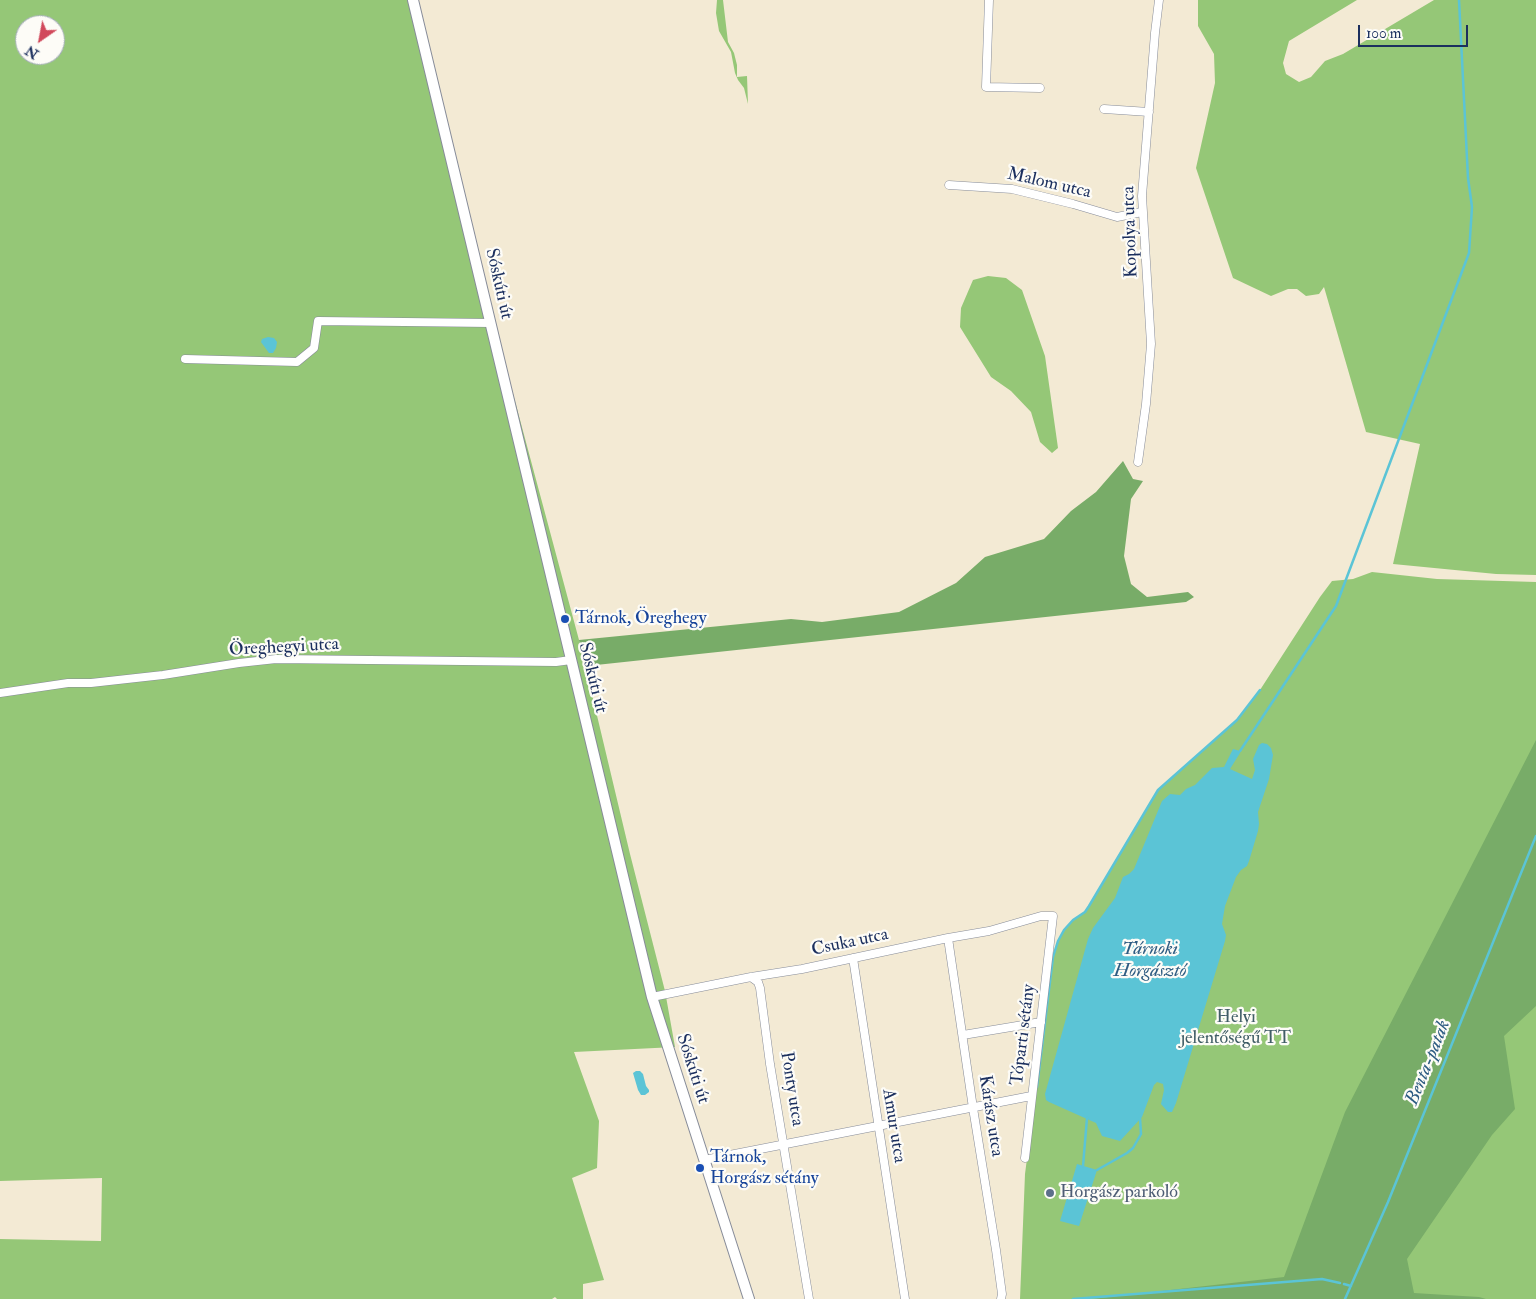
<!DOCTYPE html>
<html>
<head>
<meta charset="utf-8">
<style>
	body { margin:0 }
	#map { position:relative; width:1536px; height:1299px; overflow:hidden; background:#f3ead4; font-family:"IM FELL Double Pica",serif }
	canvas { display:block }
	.north { position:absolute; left:15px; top:15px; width:50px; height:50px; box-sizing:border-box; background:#fdfcf7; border:1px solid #a3aaba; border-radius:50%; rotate:213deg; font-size:14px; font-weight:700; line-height:20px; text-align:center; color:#1b2f5e }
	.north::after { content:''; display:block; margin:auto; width:18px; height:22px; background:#d1495b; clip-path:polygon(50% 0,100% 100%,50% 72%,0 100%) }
	.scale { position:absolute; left:1358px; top:25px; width:110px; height:22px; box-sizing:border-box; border:2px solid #1b2f5e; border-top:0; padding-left:6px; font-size:15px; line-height:18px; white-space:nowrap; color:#1b2f5e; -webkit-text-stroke:4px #fdfcf7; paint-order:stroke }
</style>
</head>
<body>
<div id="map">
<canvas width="1536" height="1299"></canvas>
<div class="north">N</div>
<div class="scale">100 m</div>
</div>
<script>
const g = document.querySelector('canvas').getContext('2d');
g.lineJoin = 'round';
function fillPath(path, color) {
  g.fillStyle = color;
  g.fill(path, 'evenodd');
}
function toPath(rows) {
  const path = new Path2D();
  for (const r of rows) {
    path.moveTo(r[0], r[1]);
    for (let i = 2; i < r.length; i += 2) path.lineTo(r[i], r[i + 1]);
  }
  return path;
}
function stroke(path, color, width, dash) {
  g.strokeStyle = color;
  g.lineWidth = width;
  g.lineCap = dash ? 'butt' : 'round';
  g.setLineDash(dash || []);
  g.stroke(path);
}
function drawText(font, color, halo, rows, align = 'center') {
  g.font = font + ' "IM FELL Double Pica",serif';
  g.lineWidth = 4.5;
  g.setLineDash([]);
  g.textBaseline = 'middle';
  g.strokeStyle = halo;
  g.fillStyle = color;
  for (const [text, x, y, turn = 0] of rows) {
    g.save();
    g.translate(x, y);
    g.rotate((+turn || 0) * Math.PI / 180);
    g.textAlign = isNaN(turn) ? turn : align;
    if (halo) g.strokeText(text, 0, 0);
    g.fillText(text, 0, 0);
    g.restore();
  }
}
const green = toPath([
	[0,0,417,0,497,334,579,640,630,854,665,991,675,1047,574,1052,599,1121,597,1168,572,1178,604,1280,583,1284,583,1299,557,1299,555,1297,552,1299,0,1299,0,1239,101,1241,102,1178,0,1181],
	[25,25,55,25,55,55,25,55],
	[717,0,723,0,728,42,734,53,737,65,737,77,747,76,748,104,744,88,738,80,735,73,731,52,719,31,716,13],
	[1198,0,1357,0,1289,41,1283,63,1286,74,1299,82,1311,77,1325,61,1343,54,1434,0,1536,0,1536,575,1496,574,1393,564,1420,444,1366,432,1324,287,1319,294,1306,296,1297,289,1288,289,1271,296,1233,278,1196,168,1215,83,1214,54,1198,26],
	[988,276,1006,278,1022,290,1045,356,1058,448,1052,453,1040,442,1031,412,1011,391,991,377,960,327,961,308,973,280],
	[1372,572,1437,579,1536,582,1536,796,1332,1299,1020,1299,1025,1174,1053,957,1058,941,1064,930,1073,920,1085,912,1089,906,1158,790,1237,720,1260,690,1320,597,1332,581,1353,579],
	[1536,871,1536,1299,1359,1299]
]);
const forest = toPath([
	[1123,461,1133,479,1143,481,1131,499,1124,556,1131,584,1147,597,1188,592,1194,597,1186,602,596,665,586,674,579,640,791,619,822,622,899,612,956,583,985,557,1044,539,1071,511,1096,492],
	[1536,740,1536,1006,1504,1036,1515,1109,1492,1135,1407,1259,1414,1293,1479,1297,1486,1299,1092,1299,1284,1277,1345,1112]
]);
const water = toPath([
	[268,337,274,338,277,342,276,348,273,353,269,353,261,342,262,339],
	[1262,743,1267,744,1271,748,1273,755,1269,779,1258,812,1259,824,1258,831,1249,861,1247,866,1241,870,1236,877,1225,906,1222,924,1226,935,1225,941,1176,1103,1172,1112,1168,1112,1161,1104,1164,1090,1163,1084,1157,1082,1154,1085,1142,1117,1120,1141,1102,1136,1096,1123,1049,1102,1046,1100,1045,1094,1088,939,1093,928,1115,898,1123,877,1129,874,1134,869,1162,801,1170,794,1180,795,1186,789,1195,785,1212,768,1224,767,1233,749,1240,751,1240,753,1230,769,1252,779,1255,770,1253,759,1259,745],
	[636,1071,640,1071,643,1074,646,1086,649,1090,649,1092,645,1095,641,1095,638,1090,633,1073],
	[1077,1164,1097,1170,1079,1226,1060,1221]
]);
const stream = toPath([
	[1240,751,1336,606,1469,253,1472,207,1468,178,1459,0],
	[1037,1087,1053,957,1058,941,1064,930,1073,920,1085,912,1089,906,1158,790,1237,720,1260,690],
	[1083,1166,1087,1118],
	[1097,1170,1127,1153,1133,1148,1141,1134,1140,1118],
	[1344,1284,1351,1286],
	[1073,1299,1322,1279,1340,1283],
	[1345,1299,1388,1202,1536,836]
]);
const street = toPath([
	[989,0,986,87,1040,88],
	[1104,109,1149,112],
	[949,185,1012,189,1073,204,1117,217,1142,212],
	[185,359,297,362,314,348,318,321,491,323],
	[1138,462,1146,404,1151,344,1142,196,1155,33,1159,0],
	[0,693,68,683,91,683,163,675,239,663,276,659,556,662,571,660],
	[948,938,973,1108,996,1250,1002,1294,1001,1299],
	[853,958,905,1299],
	[751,977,758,982,760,988,770,1064,809,1299],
	[652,997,751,977,802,969,948,938,989,931,1041,916,1053,916,1025,1158],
	[963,1035,1041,1022],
	[704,1160,1031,1096]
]);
const secondary = toPath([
	[413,0,652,997,749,1299]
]);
const markers = [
	[565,619,5,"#1a4fb4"],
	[700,1168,5,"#1a4fb4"],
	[1050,1193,5,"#5c6f8a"]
];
const streetNames = [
	["Malom utca",1049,184,13],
	["Kopolya utca",1131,232,-92],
	["Sóskúti út",498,284,77],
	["Öreghegyi utca",284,648,-3],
	["Sóskúti út",592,678,76],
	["Csuka utca",850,943,-12],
	["Tóparti sétány",1024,1035,-83],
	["Sóskúti út",692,1069,72],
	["Ponty utca",791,1089,81],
	["Kárász utca",990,1116,81],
	["Amur utca",893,1126,81]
];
const transitNames = [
	["Tárnok, Öreghegy",575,619],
	["Tárnok,",710,1158],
	["Horgász sétány",710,1179]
];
const parkNames = [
	["Helyi",1236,1018],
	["jelentőségű TT",1236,1039]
];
const serviceNames = [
	["Horgász parkoló",1060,1193]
];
const waterNames = [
	["Tárnoki",1150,950],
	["Horgásztó",1150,972],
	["Benta-patak",1429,1063,-68]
];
fillPath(green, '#95c777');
fillPath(forest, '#78ac68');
fillPath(water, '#5bc4d6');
stroke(stream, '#5bc4d6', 2.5);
stroke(street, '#878c99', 9);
stroke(secondary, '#878c99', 12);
stroke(street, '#fff', 8);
stroke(secondary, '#fff', 10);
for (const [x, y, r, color] of markers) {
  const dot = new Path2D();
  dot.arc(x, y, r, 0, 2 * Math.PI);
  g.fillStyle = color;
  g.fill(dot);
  stroke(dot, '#fdfcf7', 2);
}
drawText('18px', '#1b2f5e', '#fdfcf7', streetNames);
drawText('18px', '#164399', '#fdfcf7', transitNames, 'left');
drawText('18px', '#405d66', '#fdfcf7', parkNames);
drawText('18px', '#4e5e75', '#fdfcf7', serviceNames, 'left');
drawText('italic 19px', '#2e5c82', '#fdfcf7', waterNames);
</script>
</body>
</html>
